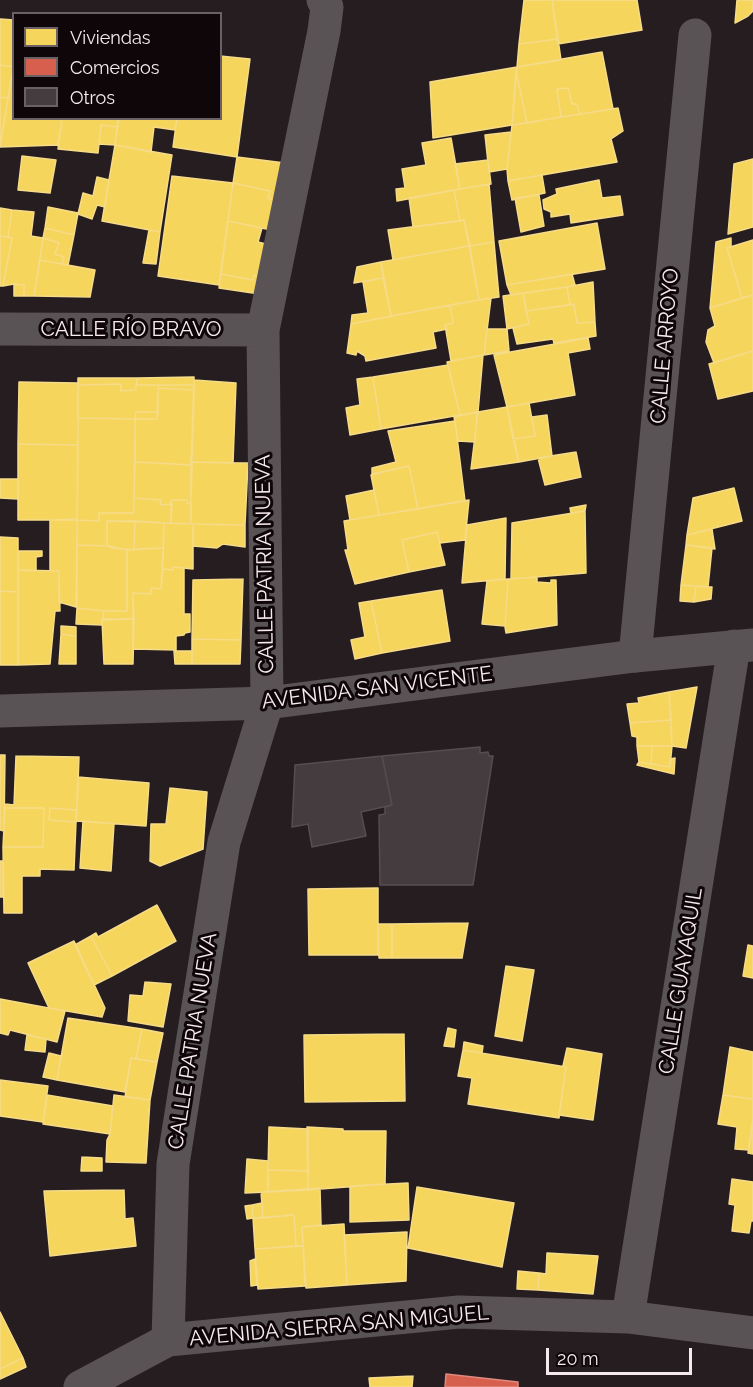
<!DOCTYPE html>
<html>
<head>
<meta charset="utf-8">
<style>
	body { margin:0 }
	#map { position:relative; width:753px; height:1387px; overflow:hidden; background:#261d21; font-family:Raleway,sans-serif }
	canvas { display:block }
	.legend { position:absolute; left:12px; top:12px; width:210px; height:108px; box-sizing:border-box; background:#0e0609; border:2px solid #6b6165; margin:0; padding:8px 10px; list-style:none; font-size:18px; color:#f7eaef }
	.legend li { display:flex; align-items:center; gap:12px; height:30px }
	.legend b { width:30px; border:2px solid #6b6165 }
	.scale { position:absolute; left:546px; top:1348px; width:146px; height:27px; box-sizing:border-box; border:3px solid #f7eaef; border-top:0; padding-left:8px; font-size:18px; line-height:21px; white-space:nowrap; color:#f7eaef; -webkit-text-stroke:4px #0e0609; paint-order:stroke }
</style>
</head>
<body>
<div id="map">
<canvas width="753" height="1387"></canvas>
<ul class="legend">
<li><b style="height:16px;background:#f6d55c"></b>Viviendas</li>
<li><b style="height:16px;background:#d6604d"></b>Comercios</li>
<li><b style="height:16px;background:#453c40"></b>Otros</li>
</ul>
<div class="scale">20 m</div>
</div>
<script>
const g = document.querySelector('canvas').getContext('2d');
g.lineJoin = 'round';
function fillPath(path, color) {
  g.fillStyle = color;
  g.fill(path, 'evenodd');
}
function toPath(rows) {
  const path = new Path2D();
  for (const r of rows) {
    path.moveTo(r[0], r[1]);
    for (let i = 2; i < r.length; i += 2) path.lineTo(r[i], r[i + 1]);
  }
  return path;
}
function stroke(path, color, width, dash) {
  g.strokeStyle = color;
  g.lineWidth = width;
  g.lineCap = dash ? 'butt' : 'round';
  g.setLineDash(dash || []);
  g.stroke(path);
}
function drawText(font, color, halo, rows, align = 'center') {
  g.font = font + ' Raleway,sans-serif';
  g.lineWidth = 6;
  g.setLineDash([]);
  g.textBaseline = 'middle';
  g.strokeStyle = halo;
  g.fillStyle = color;
  for (const [text, x, y, turn = 0] of rows) {
    g.save();
    g.translate(x, y);
    g.rotate((+turn || 0) * Math.PI / 180);
    g.textAlign = isNaN(turn) ? turn : align;
    if (halo) g.strokeText(text, 0, 0);
    g.fillText(text, 0, 0);
    g.restore();
  }
}
const homes = toPath([
	[524,0,552,0,558,39,519,44,524,0],
	[552,0,637,0,642,30,558,44,552,0],
	[737,0,753,0,753,11,748,16,735,23,737,0],
	[0,19,14,20,13,67,0,65,0,19],
	[558,39,561,60,517,67,519,44,558,39],
	[602,52,613,109,580,114,577,104,572,104,568,88,557,89,561,117,527,123,516,71,517,67,602,52],
	[220,56,250,59,237,157,173,147,177,118,220,118,220,56],
	[14,64,14,118,62,118,58,145,0,147,14,64],
	[0,65,13,67,8,98,0,97,0,65],
	[517,67,512,125,433,138,430,82,517,67],
	[516,71,527,123,512,125,515,83,516,71],
	[568,88,572,104,577,104,580,114,561,117,557,89,568,88],
	[0,97,8,98,0,146,0,97],
	[618,108,623,131,611,139,617,162,508,181,507,169,512,125,618,108],
	[62,118,119,118,117,127,101,125,98,153,58,149,62,118],
	[119,118,177,118,175,130,154,127,151,152,115,145,119,118],
	[101,125,117,127,115,145,99,144,101,125],
	[511,132,507,169,489,172,485,135,511,132],
	[451,138,460,189,397,201,396,189,405,188,402,169,426,165,422,143,451,138],
	[115,145,172,155,160,232,102,221,115,145],
	[22,156,56,160,50,193,18,190,22,156],
	[237,157,285,163,280,201,268,198,270,191,233,183,237,157],
	[753,159,753,227,728,234,734,164,753,159],
	[488,160,491,184,460,189,455,164,488,160],
	[542,175,545,193,512,200,508,181,542,175],
	[172,176,233,183,219,285,158,276,172,176],
	[97,177,109,180,105,207,97,205,92,219,78,214,83,193,93,196,97,177],
	[599,180,602,198,620,196,623,215,571,223,570,214,551,217,551,212,544,209,543,200,557,194,556,189,599,180],
	[233,183,270,191,268,198,280,201,276,231,228,221,233,183],
	[489,184,494,242,470,246,464,220,460,221,454,190,489,184],
	[454,190,460,221,413,227,409,198,454,190],
	[539,195,544,226,521,232,515,198,539,195],
	[48,207,78,213,74,235,45,228,48,207],
	[0,208,12,210,8,237,0,236,0,208],
	[12,210,34,212,31,236,43,238,34,296,24,296,24,285,14,284,3,286,12,238,8,237,12,210],
	[464,220,469,246,393,260,388,230,464,220],
	[228,221,262,228,258,242,274,246,269,278,254,275,253,280,221,274,228,221],
	[597,223,605,269,507,285,499,241,597,223],
	[45,228,74,235,68,265,62,264,64,257,55,254,59,243,43,238,45,228],
	[149,230,160,232,156,264,143,263,149,230],
	[0,236,12,238,3,286,0,286,0,236],
	[43,238,59,243,55,254,64,257,62,264,40,260,43,238],
	[731,238,731,247,727,248,742,298,710,308,716,242,731,238],
	[753,240,753,295,742,298,727,248,753,240],
	[494,242,499,297,479,300,470,246,494,242],
	[469,246,479,300,391,316,381,262,469,246],
	[40,260,95,270,90,297,34,296,40,260],
	[381,262,383,278,354,283,357,267,381,262],
	[221,274,253,280,254,275,269,278,266,295,219,288,221,274],
	[572,274,575,285,567,287,511,295,507,285,572,274],
	[383,278,391,316,351,324,352,315,368,313,363,282,383,278],
	[593,282,595,322,577,323,574,304,570,305,567,287,593,282],
	[14,284,24,285,24,296,14,296,14,284],
	[567,287,570,305,526,311,523,293,567,287],
	[523,293,529,324,507,329,503,296,523,293],
	[753,295,753,351,714,363,706,342,708,330,715,326,710,308,753,295],
	[491,298,484,355,451,361,445,325,453,323,450,305,491,298],
	[574,304,577,323,595,322,596,336,554,343,553,339,517,344,513,328,529,324,526,311,574,304],
	[450,305,453,323,445,325,447,329,433,332,436,348,366,361,365,356,357,351,356,355,347,353,351,324,450,305],
	[487,329,507,329,509,351,484,355,487,329],
	[588,338,590,349,568,353,575,395,507,407,494,355,588,338],
	[753,351,753,391,718,399,709,364,753,351],
	[483,355,478,412,460,415,447,362,483,355],
	[448,365,460,415,381,429,373,377,448,365],
	[194,377,194,385,136,385,137,378,194,377],
	[373,377,381,429,350,435,346,408,360,405,357,379,373,377],
	[78,378,137,378,136,390,121,391,121,384,78,385,78,378],
	[194,380,236,383,233,463,191,462,194,380],
	[19,382,78,383,78,445,18,444,19,382],
	[121,384,121,391,136,390,136,385,194,385,194,390,158,388,158,412,136,412,135,419,78,418,78,385,121,384],
	[158,388,194,390,192,465,135,462,135,419,157,419,158,388],
	[529,403,535,436,513,439,507,407,529,403],
	[507,407,519,462,471,469,478,412,507,407],
	[136,412,158,412,157,419,135,419,136,412],
	[477,412,475,442,458,441,454,417,477,412],
	[547,415,552,456,519,462,513,439,535,436,532,417,547,415],
	[78,418,135,419,134,513,99,513,99,521,77,520,78,418],
	[455,421,465,501,418,509,409,466,372,474,372,468,396,462,388,431,455,421],
	[18,444,78,445,77,520,18,520,18,444],
	[576,452,581,477,545,485,538,458,576,452],
	[135,462,192,465,191,503,187,503,187,500,171,500,172,504,160,505,161,500,134,498,135,462],
	[191,462,248,463,245,525,191,524,191,462],
	[409,466,418,509,379,515,371,475,409,466],
	[0,479,18,479,18,499,0,498,0,479],
	[734,488,742,521,687,535,693,498,734,488],
	[374,490,379,515,350,520,346,496,374,490],
	[134,498,161,500,160,505,172,504,171,523,107,521,107,545,109,546,77,545,77,520,99,521,99,513,134,513,134,498],
	[171,500,187,500,187,503,191,503,191,524,171,523,171,500],
	[469,500,465,540,440,543,437,532,402,540,409,572,355,584,345,550,348,550,344,521,469,500],
	[586,505,585,511,571,513,570,508,586,505],
	[585,511,586,573,511,579,512,523,585,511],
	[506,518,505,579,462,583,467,525,506,518],
	[76,519,77,521,76,607,59,602,59,571,50,571,50,520,76,519],
	[107,521,135,521,134,550,111,548,107,545,107,521],
	[135,521,164,523,163,548,134,549,135,521],
	[164,523,193,524,193,569,173,567,173,570,163,569,164,523],
	[193,524,245,525,245,547,223,544,217,548,193,546,193,524],
	[712,529,715,549,686,545,687,535,712,529],
	[437,532,445,565,409,572,402,540,437,532],
	[0,537,18,538,18,592,0,591,0,537],
	[77,545,109,546,127,550,127,611,104,611,77,608,77,545],
	[686,545,712,548,708,587,681,585,686,545],
	[163,548,161,589,151,588,151,594,133,593,134,619,103,619,104,611,127,611,127,550,163,548],
	[18,551,42,551,42,556,36,557,36,571,18,570,18,551],
	[173,567,184,568,184,614,190,614,190,632,185,633,184,635,176,636,176,650,133,649,133,593,151,594,151,588,161,589,163,569,173,570,173,567],
	[18,570,59,571,60,611,55,611,50,664,18,665,18,570],
	[537,577,537,582,551,583,551,580,556,580,557,625,506,633,505,627,508,579,537,577],
	[243,579,241,640,192,639,193,580,243,579],
	[508,579,505,626,482,624,487,581,508,579],
	[681,585,696,586,694,602,680,601,681,585],
	[696,586,712,587,711,599,694,602,696,586],
	[442,590,450,641,382,653,371,601,442,590],
	[0,591,18,592,18,665,0,665,0,591],
	[371,601,382,653,355,659,351,640,365,637,359,603,371,601],
	[77,608,104,611,102,625,76,624,77,608],
	[134,619,133,664,104,664,102,620,134,619],
	[61,626,76,627,76,636,61,634,61,626],
	[61,634,76,636,76,664,59,664,61,634],
	[192,639,241,640,240,664,192,664,192,639],
	[174,651,192,651,192,664,175,664,174,651],
	[697,687,686,748,672,746,669,692,697,687],
	[669,692,671,720,630,723,627,704,639,703,638,698,669,692],
	[671,720,672,746,637,746,637,737,632,736,630,723,671,720],
	[637,746,652,746,651,764,639,762,637,746],
	[652,746,672,746,670,767,651,764,652,746],
	[0,755,5,755,4,831,0,830,0,755],
	[16,756,79,757,77,810,50,808,49,820,76,822,74,870,40,869,40,876,22,876,22,913,4,913,3,847,43,847,44,808,5,808,5,804,14,805,16,756],
	[675,758,674,774,637,765,639,762,670,767,670,759,675,758],
	[78,777,149,783,146,826,76,821,78,777],
	[170,788,207,792,203,849,160,866,150,861,151,824,166,824,170,788],
	[5,808,44,808,43,847,3,847,5,808],
	[50,808,77,810,76,822,49,820,50,808],
	[83,821,114,824,111,871,80,868,83,821],
	[0,861,3,861,3,897,0,897,0,861],
	[378,888,378,955,309,955,308,889,378,888],
	[157,905,176,941,112,976,91,936,96,933,98,937,157,905],
	[468,923,462,958,392,958,392,924,468,923],
	[378,924,392,924,392,958,379,958,378,924],
	[91,936,112,976,94,985,75,945,91,936],
	[74,941,105,1008,102,1017,49,1008,28,963,74,941],
	[748,945,753,946,753,978,743,976,748,945],
	[506,966,534,970,522,1041,495,1036,506,966],
	[145,982,171,984,163,1027,128,1021,130,995,143,996,145,982],
	[0,999,65,1011,57,1042,10,1030,8,1035,0,1033,0,999],
	[68,1018,142,1029,136,1059,131,1058,125,1092,57,1080,68,1018],
	[448,1028,456,1030,454,1047,444,1046,448,1028],
	[142,1029,163,1033,157,1062,136,1059,142,1029],
	[404,1034,405,1101,305,1102,304,1035,404,1034],
	[27,1035,46,1039,45,1052,25,1050,27,1035],
	[464,1042,483,1046,482,1053,463,1050,464,1042],
	[730,1047,753,1052,753,1099,723,1095,730,1047],
	[567,1048,602,1054,593,1120,559,1115,566,1067,563,1066,567,1048],
	[463,1050,566,1067,559,1118,468,1104,472,1078,458,1076,463,1050],
	[49,1053,61,1056,57,1080,43,1077,49,1053],
	[131,1058,157,1062,150,1100,125,1097,131,1058],
	[0,1080,48,1086,43,1122,0,1116,0,1080],
	[47,1095,113,1106,110,1134,43,1124,47,1095],
	[114,1095,150,1100,146,1163,106,1162,107,1140,110,1134,114,1095],
	[723,1095,753,1099,753,1118,749,1150,735,1149,737,1127,718,1124,723,1095],
	[753,1118,753,1154,748,1153,753,1118],
	[269,1127,308,1129,308,1171,268,1170,269,1127],
	[307,1127,343,1129,343,1131,386,1131,385,1184,308,1190,307,1127],
	[82,1157,102,1158,102,1171,81,1171,82,1157],
	[247,1159,268,1161,268,1192,245,1193,247,1159],
	[268,1170,308,1171,308,1190,268,1192,268,1170],
	[732,1179,753,1182,753,1221,751,1221,749,1233,732,1231,735,1205,729,1204,732,1179],
	[408,1183,409,1220,350,1222,350,1186,408,1183],
	[417,1187,514,1203,502,1267,408,1248,417,1187],
	[320,1188,321,1225,302,1227,303,1246,296,1246,294,1215,263,1218,261,1192,320,1188],
	[124,1190,125,1219,133,1218,136,1246,50,1256,44,1191,124,1190],
	[262,1203,263,1218,253,1218,252,1205,262,1203],
	[252,1205,253,1218,247,1219,245,1206,252,1205],
	[294,1215,296,1246,255,1249,253,1218,294,1215],
	[344,1224,347,1285,306,1288,302,1227,344,1224],
	[407,1232,406,1281,347,1285,344,1235,407,1232],
	[303,1246,305,1286,258,1289,255,1249,303,1246],
	[547,1253,598,1256,593,1294,538,1290,539,1273,546,1274,547,1253],
	[255,1259,257,1285,251,1286,250,1261,255,1259],
	[518,1271,539,1273,538,1290,517,1289,518,1271],
	[0,1312,23,1358,0,1369,0,1312],
	[23,1358,26,1367,0,1379,0,1369,23,1358],
	[413,1376,412,1387,370,1387,369,1378,413,1376]
]);
const shops = toPath([
	[446,1374,518,1382,518,1387,445,1387,446,1374]
]);
const building = toPath([
	[480,747,480,753,488,752,489,756,493,756,473,885,380,885,379,815,385,814,385,807,392,805,382,756,480,747],
	[382,756,392,805,361,812,366,836,312,847,308,824,292,827,295,765,382,756]
]);
const minor = toPath([
	[0,329,263,330],
	[635,656,695,35],
	[628,1317,734,646],
	[168,1340,173,1164,224,842,267,703,263,330,324,31,327,7,323,0],
	[80,1387,168,1340,459,1312,628,1317,753,1333]
]);
const tertiary = toPath([
	[0,711,267,703,635,656,753,645]
]);
const streetNames = [
	["CALLE RÍO BRAVO",131,330],
	["CALLE ARROYO",665,346,-85],
	["CALLE PATRIA NUEVA",265,564,-91],
	["AVENIDA SAN VICENTE",377,688,-7],
	["CALLE GUAYAQUIL",681,981,-81],
	["CALLE PATRIA NUEVA",193,1041,-81],
	["AVENIDA SIERRA SAN MIGUEL",339,1326,-5]
];
fillPath(homes, '#f6d55c');
stroke(homes, '#f6db88', 1.5);
fillPath(shops, '#d6604d');
stroke(shops, '#e0897e', 1.5);
fillPath(building, '#453c40');
stroke(building, '#554d50', 1.5);
stroke(minor, '#595355', 33);
stroke(tertiary, '#595355', 33);
drawText('21px', '#f7eaef', '#0e0609', streetNames);
</script>
</body>
</html>
